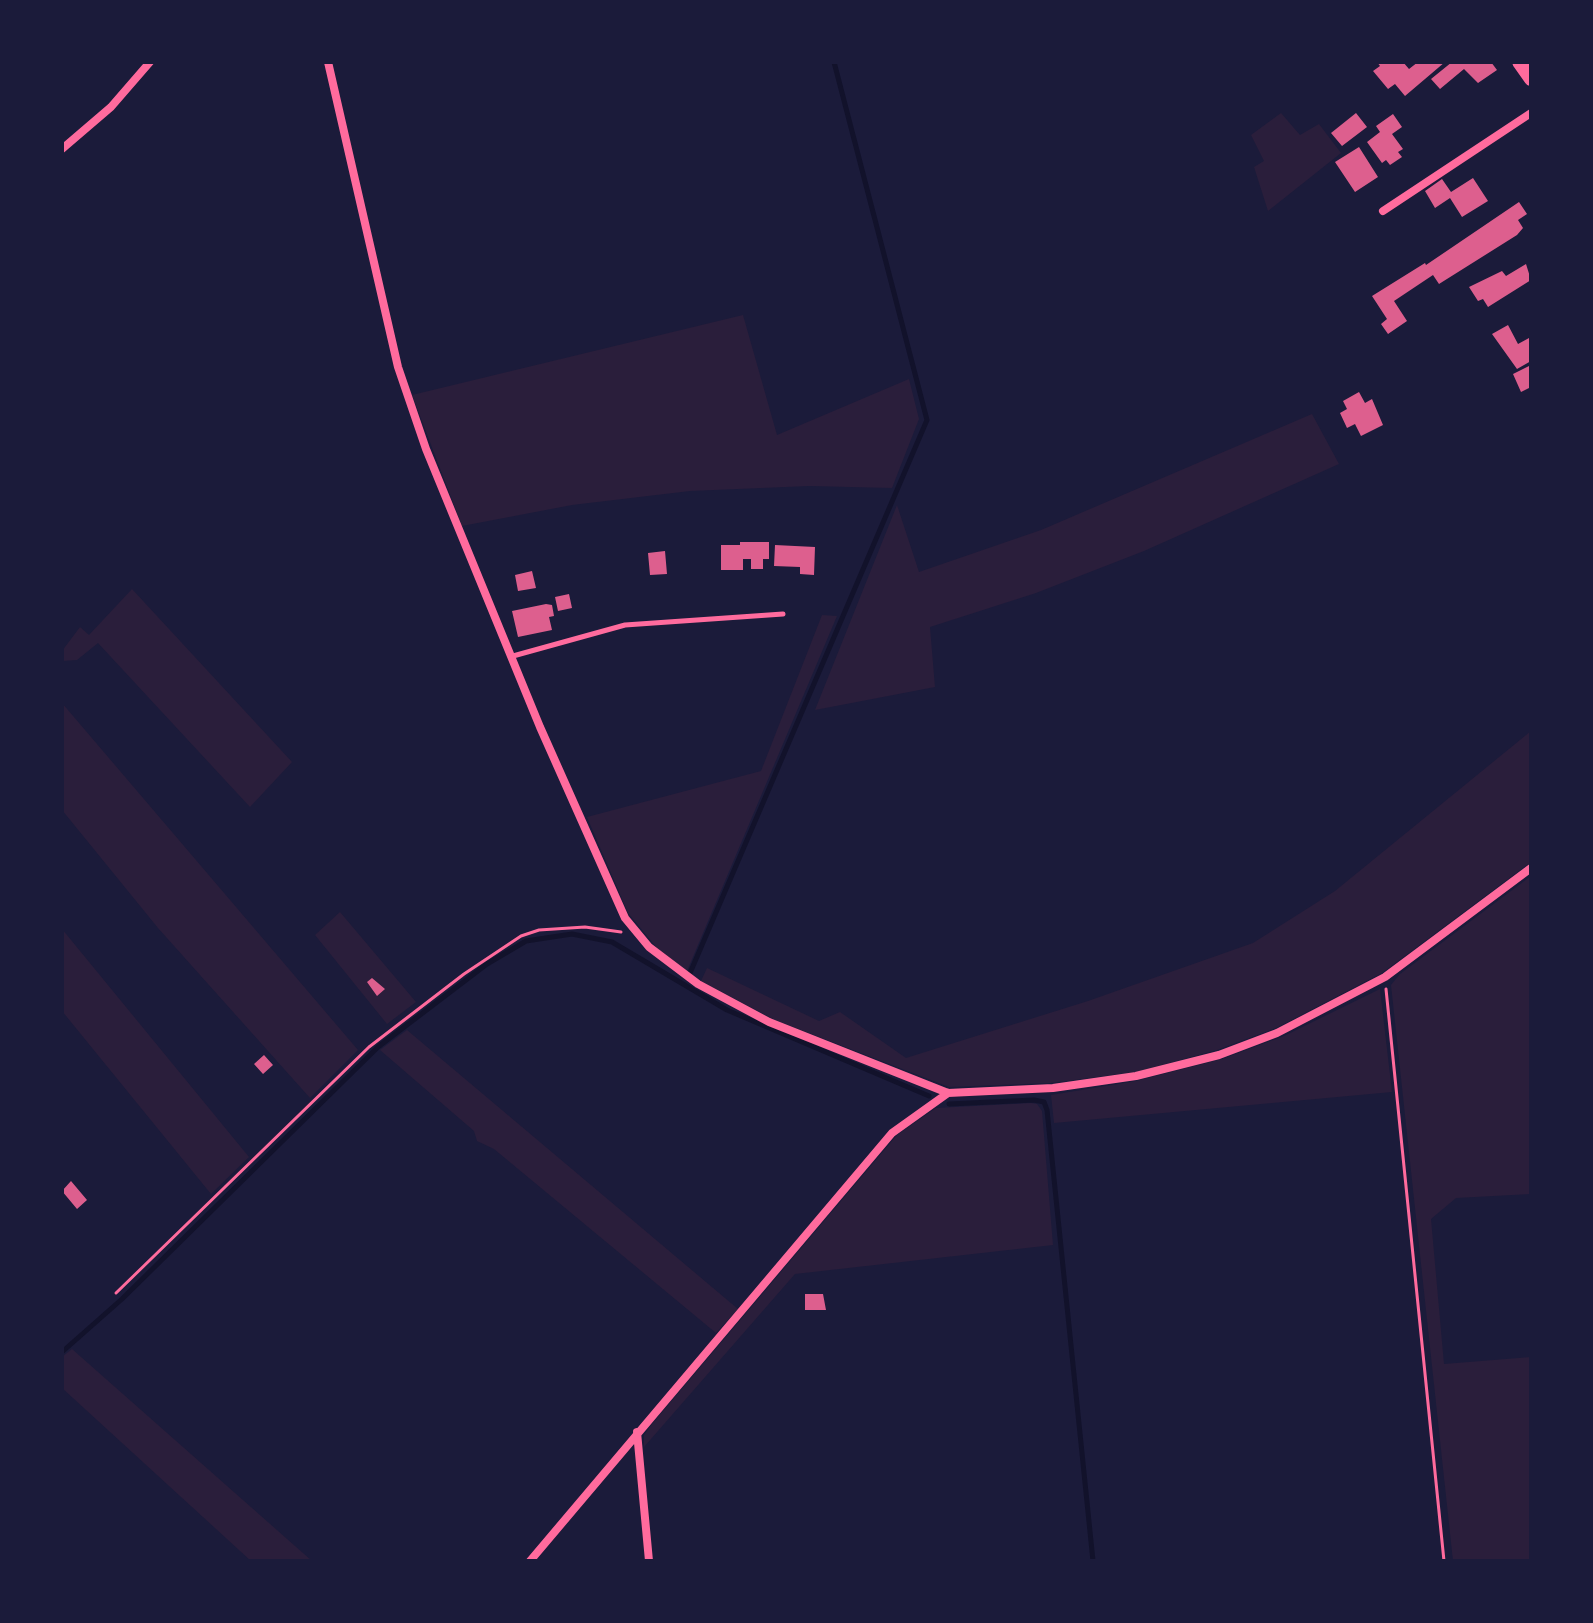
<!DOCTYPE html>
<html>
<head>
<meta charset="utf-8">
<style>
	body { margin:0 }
	#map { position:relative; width:1593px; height:1623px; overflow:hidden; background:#1b1b3a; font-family:Figtree,sans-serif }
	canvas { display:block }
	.frame { position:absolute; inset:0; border:64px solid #1b1b3a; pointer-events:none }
</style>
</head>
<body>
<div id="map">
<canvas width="1593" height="1623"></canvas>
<div class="frame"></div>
</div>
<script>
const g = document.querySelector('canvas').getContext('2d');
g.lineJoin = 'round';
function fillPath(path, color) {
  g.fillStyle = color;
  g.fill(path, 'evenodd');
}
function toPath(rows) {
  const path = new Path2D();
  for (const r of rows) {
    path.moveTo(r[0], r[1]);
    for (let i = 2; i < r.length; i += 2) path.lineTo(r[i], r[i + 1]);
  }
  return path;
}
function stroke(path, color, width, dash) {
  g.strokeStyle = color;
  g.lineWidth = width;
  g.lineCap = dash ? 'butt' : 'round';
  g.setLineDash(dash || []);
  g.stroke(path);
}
const green = toPath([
	[1281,113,1300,135,1319,124,1341,153,1268,211,1254,167,1264,161,1251,135],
	[743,315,777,435,909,379,919,419,892,488,809,486,690,491,572,505,462,526,412,395],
	[1312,414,1339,464,1144,551,1036,593,930,627,935,687,815,710,897,505,919,572,1041,530],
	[132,589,292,762,250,807,98,643,77,660,62,661,62,651,80,627,89,635],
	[822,615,837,616,687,971,657,948,628,913,587,817,761,771],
	[62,703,358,1050,310,1098,158,928,62,810],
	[1531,731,1531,862,1382,973,1276,1028,1217,1050,1136,1072,1051,1083,949,1087,775,1020,701,981,707,968,819,1021,840,1012,906,1058,1088,1001,1253,943,1335,891],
	[1531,876,1531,1194,1456,1198,1431,1219,1444,1364,1531,1357,1531,1561,1453,1561,1391,985,1400,974],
	[340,912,416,1002,387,1024,315,935],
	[62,929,249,1157,211,1194,62,1011],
	[1380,989,1392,1092,1054,1123,1051,1095,1136,1081,1222,1059,1284,1036],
	[407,1030,738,1309,716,1333,494,1149,477,1141,474,1131,380,1050],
	[1031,1103,1037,1104,1042,1111,1053,1245,795,1274,644,1447,644,1435,652,1424,897,1135,936,1108],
	[72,1349,312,1561,251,1561,62,1388,62,1357]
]);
const stream = toPath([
	[690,973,927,420,834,62],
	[949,1104,1034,1100,1044,1102,1047,1110,1093,1561],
	[62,1352,122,1299,378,1047,487,964,526,941,572,934,612,942,727,1010,929,1096]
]);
const building = toPath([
	[1377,62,1403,62,1409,69,1418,62,1445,62,1405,96,1395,84,1388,89,1373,71,1380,66],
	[1452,62,1491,62,1497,70,1478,83,1464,69,1440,89,1431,79],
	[1356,113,1367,127,1342,146,1331,133],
	[1393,114,1402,127,1392,134,1403,149,1398,152,1402,157,1390,165,1386,160,1382,163,1367,142,1380,132,1376,126],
	[1359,147,1378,177,1355,192,1335,162],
	[1473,178,1488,201,1462,217,1450,198,1435,208,1425,191,1442,179,1451,192],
	[1519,202,1527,214,1518,220,1523,228,1517,235,1439,284,1433,275,1394,301,1407,321,1388,334,1381,324,1387,319,1372,296,1425,263,1426,265],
	[1526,264,1531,280,1488,307,1483,299,1478,301,1469,287,1502,271,1506,276],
	[1508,325,1518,344,1529,338,1531,341,1531,361,1517,369,1492,334],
	[1531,365,1531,387,1521,392,1513,374],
	[1359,392,1365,403,1372,399,1383,425,1361,436,1355,424,1347,428,1340,413,1347,409,1343,401],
	[740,542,769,542,769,559,763,559,763,569,751,569,751,559,743,559,743,570,721,570,721,545,740,545],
	[775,545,815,547,814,575,800,574,800,567,774,566],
	[665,551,667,574,650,575,648,553],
	[532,571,536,588,518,591,515,575],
	[569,594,572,608,558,611,555,597],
	[546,604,552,605,554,616,549,617,552,630,518,637,512,611],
	[372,978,385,989,377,996,367,982],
	[264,1055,273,1065,263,1074,254,1064],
	[71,1181,87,1200,77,1209,62,1191],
	[805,1294,823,1294,826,1310,805,1310]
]);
const path = toPath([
	[1386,989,1444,1561],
	[116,1293,369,1047,464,974,521,936,539,930,585,927,621,932]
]);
const service = toPath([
	[513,656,625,625,783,614]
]);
const minor = toPath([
	[328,62,398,367,426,449,540,727,625,918,649,947,698,984,769,1022,948,1093,1053,1088,1136,1076,1219,1055,1277,1033,1385,977,1531,868],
	[62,149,111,107,150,62],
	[1383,211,1531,113],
	[637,1432,649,1561],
	[530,1561,892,1133,948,1093]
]);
const secondary = toPath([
	[1519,62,1531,79]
]);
fillPath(green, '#2a1e3b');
stroke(stream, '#12122b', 5);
fillPath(building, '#dd5f8e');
stroke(path, '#ff6b9d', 3);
stroke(service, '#ff6b9d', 5);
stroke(minor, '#ff6b9d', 8);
stroke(secondary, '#ff6b9d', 14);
</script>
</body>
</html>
